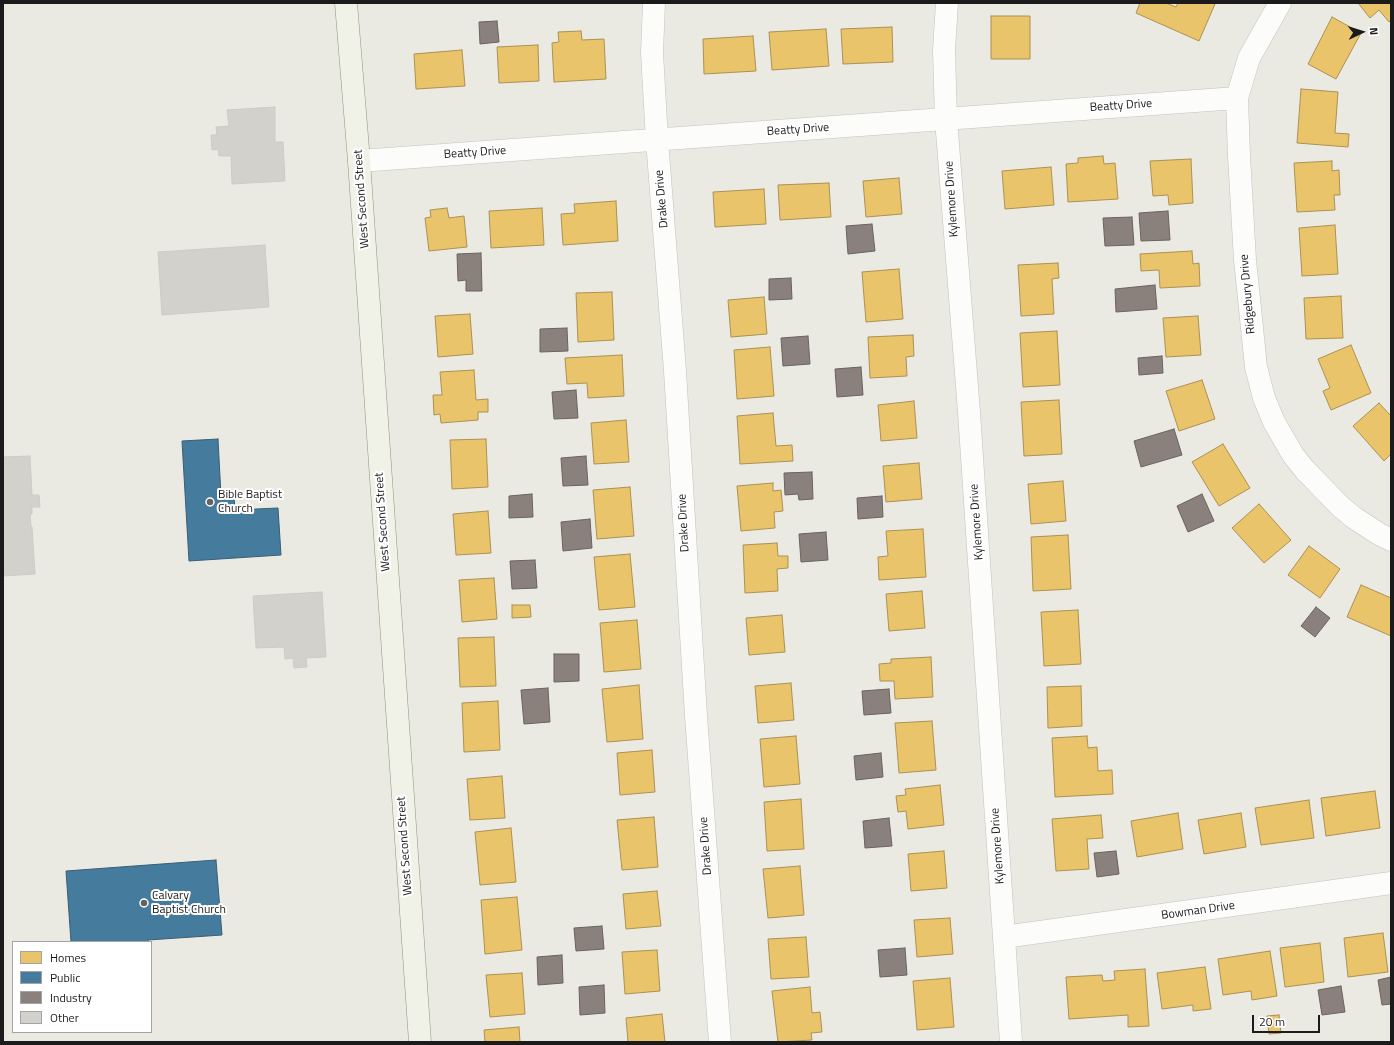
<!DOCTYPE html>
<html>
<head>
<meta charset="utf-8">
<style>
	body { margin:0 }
	#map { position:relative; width:1394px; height:1045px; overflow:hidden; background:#eae9e2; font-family:"Titillium Web",sans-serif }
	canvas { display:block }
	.frame { position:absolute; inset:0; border:4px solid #1b1b1b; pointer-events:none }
	.legend { position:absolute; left:12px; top:941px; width:140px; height:92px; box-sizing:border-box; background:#fff; border:1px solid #a4a4a4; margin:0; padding:5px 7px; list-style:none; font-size:12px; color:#1b1b1b }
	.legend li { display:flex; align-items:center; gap:8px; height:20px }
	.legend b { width:20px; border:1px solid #a4a4a4 }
	.north { position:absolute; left:1342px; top:12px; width:40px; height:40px; -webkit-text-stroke:3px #fff; paint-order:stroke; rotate:86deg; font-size:11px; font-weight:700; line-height:16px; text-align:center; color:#1b1b1b }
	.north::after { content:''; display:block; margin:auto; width:14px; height:18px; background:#1b1b1b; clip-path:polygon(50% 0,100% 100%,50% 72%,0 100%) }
	.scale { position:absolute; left:1252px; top:1015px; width:68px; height:18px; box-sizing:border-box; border:2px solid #1b1b1b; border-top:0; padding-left:5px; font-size:12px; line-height:14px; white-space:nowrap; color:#1b1b1b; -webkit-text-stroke:3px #fff; paint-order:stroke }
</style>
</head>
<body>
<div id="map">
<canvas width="1394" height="1045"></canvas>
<div class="frame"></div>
<ul class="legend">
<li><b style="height:11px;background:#e9c46a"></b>Homes</li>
<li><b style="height:11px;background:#457b9d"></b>Public</li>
<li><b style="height:11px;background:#8a817c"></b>Industry</li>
<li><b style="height:11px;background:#d2d1cb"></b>Other</li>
</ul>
<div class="north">N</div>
<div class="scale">20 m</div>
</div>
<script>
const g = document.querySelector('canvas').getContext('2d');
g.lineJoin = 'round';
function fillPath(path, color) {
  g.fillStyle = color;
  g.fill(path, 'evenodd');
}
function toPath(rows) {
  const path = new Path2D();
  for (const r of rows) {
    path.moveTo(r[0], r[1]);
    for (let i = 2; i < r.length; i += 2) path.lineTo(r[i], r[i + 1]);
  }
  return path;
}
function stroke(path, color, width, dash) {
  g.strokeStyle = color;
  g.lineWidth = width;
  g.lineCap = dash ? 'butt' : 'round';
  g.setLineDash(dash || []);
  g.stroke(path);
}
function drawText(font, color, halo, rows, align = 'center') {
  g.font = font + ' "Titillium Web",sans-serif';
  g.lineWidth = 4;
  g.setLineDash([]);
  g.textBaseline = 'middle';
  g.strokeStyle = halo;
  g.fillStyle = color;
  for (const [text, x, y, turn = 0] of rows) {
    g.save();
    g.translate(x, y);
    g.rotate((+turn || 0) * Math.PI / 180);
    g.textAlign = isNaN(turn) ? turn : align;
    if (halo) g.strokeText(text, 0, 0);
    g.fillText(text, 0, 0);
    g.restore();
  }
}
const homes = toPath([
	[1140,3,1166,3,1176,7,1178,3,1212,3,1215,4,1199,41,1136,13,1140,3],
	[1358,3,1391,3,1391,20,1389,22,1379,10,1370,18,1358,3],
	[991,16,1030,16,1030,59,991,59,991,16],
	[1332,17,1361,33,1336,79,1308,64,1332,17],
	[892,27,893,62,843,64,841,29,892,27],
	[826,29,829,66,772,70,769,32,826,29],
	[581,31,582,40,604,39,606,79,554,82,552,43,559,42,558,32,581,31],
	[753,36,756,71,704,74,703,39,753,36],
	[538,45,539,81,499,83,497,47,538,45],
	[462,50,465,86,416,89,414,54,462,50],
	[1301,89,1338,92,1335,133,1349,134,1348,147,1297,143,1301,89],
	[1103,156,1104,164,1115,163,1118,199,1068,202,1066,164,1078,163,1078,158,1103,156],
	[1191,159,1193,203,1169,205,1168,195,1153,196,1150,161,1191,159],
	[1332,161,1332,171,1339,170,1340,195,1334,195,1335,210,1297,212,1294,163,1332,161],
	[1051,167,1054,205,1005,209,1002,171,1051,167],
	[899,178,902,214,866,217,863,181,899,178],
	[829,183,831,217,780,220,778,185,829,183],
	[764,189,766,224,715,227,713,192,764,189],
	[616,201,618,241,563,245,561,214,575,213,574,204,616,201],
	[447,208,449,218,464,216,467,247,429,251,425,218,431,217,430,210,447,208],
	[542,208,544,245,491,248,489,211,542,208],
	[1335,225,1338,274,1302,276,1299,228,1335,225],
	[1192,251,1193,264,1199,263,1200,286,1160,288,1159,270,1141,271,1140,254,1192,251],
	[1058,263,1059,278,1052,279,1054,314,1021,316,1018,265,1058,263],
	[899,269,903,319,866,322,862,272,899,269],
	[612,292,614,340,578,342,576,293,612,292],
	[1341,296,1343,338,1306,339,1304,298,1341,296],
	[764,297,767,334,731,337,728,300,764,297],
	[470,314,473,354,438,357,435,316,470,314],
	[1198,316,1201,355,1166,357,1163,318,1198,316],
	[1057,331,1060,385,1023,387,1020,333,1057,331],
	[913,335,914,356,906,357,907,376,870,378,868,337,913,335],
	[1351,345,1371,393,1331,410,1323,391,1330,388,1318,359,1351,345],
	[770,347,774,396,737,399,734,350,770,347],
	[622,355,624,396,588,398,587,383,567,384,565,358,622,355],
	[474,370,476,400,488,399,488,412,478,412,478,420,441,423,440,414,434,415,433,395,442,395,440,372,474,370],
	[1202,380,1215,419,1179,431,1166,391,1202,380],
	[1059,400,1062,454,1024,456,1021,402,1059,400],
	[914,401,917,438,881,441,878,405,914,401],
	[1379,403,1391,416,1391,454,1384,461,1353,426,1379,403],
	[773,413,776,446,792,445,793,461,740,464,737,416,773,413],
	[626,420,629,462,594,464,591,423,626,420],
	[486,439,488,487,452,489,450,440,486,439],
	[1223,444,1250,488,1219,506,1192,462,1223,444],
	[919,463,922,499,886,502,883,466,919,463],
	[1063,481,1066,521,1031,524,1028,484,1063,481],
	[773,483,773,491,781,490,783,511,774,512,775,528,741,531,737,486,773,483],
	[630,487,634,536,597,539,593,490,630,487],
	[1259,504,1291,540,1264,563,1232,528,1259,504],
	[488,511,491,553,456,555,453,514,488,511],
	[923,529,926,577,879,580,878,557,888,556,886,531,923,529],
	[1068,535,1071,589,1033,591,1031,537,1068,535],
	[777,543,778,556,788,556,788,568,777,569,778,591,745,593,743,545,777,543],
	[1309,546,1340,569,1320,598,1288,575,1309,546],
	[630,554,635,607,599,610,594,557,630,554],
	[494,578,497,619,462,622,459,580,494,578],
	[1361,585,1391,598,1391,636,1347,617,1361,585],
	[922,591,925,628,889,631,886,594,922,591],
	[512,605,530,605,531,617,512,618,512,605],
	[1078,610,1081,664,1044,666,1041,612,1078,610],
	[782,615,785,652,749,655,746,618,782,615],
	[637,620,641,669,604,672,600,623,637,620],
	[494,637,496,686,460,687,458,638,494,637],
	[931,657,933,697,895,699,894,681,880,681,879,664,891,663,891,659,931,657],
	[791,683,794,720,758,723,755,686,791,683],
	[639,685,643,739,607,742,602,689,639,685],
	[1081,686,1082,726,1048,728,1047,687,1081,686],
	[498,701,500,750,464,752,462,703,498,701],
	[932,721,936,770,899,773,895,723,932,721],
	[796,736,800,784,764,787,760,739,796,736],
	[1087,736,1088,748,1097,747,1098,771,1112,770,1113,794,1055,797,1052,738,1087,736],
	[652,750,655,792,620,795,617,753,652,750],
	[502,776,505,818,470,820,467,779,502,776],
	[940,785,944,825,908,829,906,811,898,812,896,796,906,795,905,789,940,785],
	[1375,791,1380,828,1326,836,1321,798,1375,791],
	[801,799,804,849,767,851,764,802,801,799],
	[1309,800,1314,838,1261,845,1255,808,1309,800],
	[1178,813,1183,849,1137,857,1131,821,1178,813],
	[1241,813,1246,847,1204,854,1198,820,1241,813],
	[1101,815,1103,838,1087,839,1089,869,1056,871,1052,819,1101,815],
	[654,817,658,867,622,870,617,820,654,817],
	[511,828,516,882,480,885,475,832,511,828],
	[944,851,947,888,911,891,908,854,944,851],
	[800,866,804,915,768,918,763,869,800,866],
	[657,891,661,926,626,929,623,894,657,891],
	[517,897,522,950,485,954,481,900,517,897],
	[950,918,953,954,917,957,914,920,950,918],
	[1383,933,1388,972,1348,977,1344,938,1383,933],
	[806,937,809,977,771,979,768,939,806,937],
	[1320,943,1324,982,1285,987,1280,948,1320,943],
	[657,950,660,991,625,994,622,952,657,950],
	[1270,951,1277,996,1252,1000,1251,991,1223,995,1218,959,1270,951],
	[1205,967,1211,1009,1193,1011,1193,1005,1162,1009,1157,973,1205,967],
	[1145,969,1149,1026,1128,1027,1128,1015,1069,1019,1066,977,1102,975,1103,981,1115,980,1114,971,1145,969],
	[522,973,525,1014,490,1017,486,975,522,973],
	[950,978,954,1027,917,1030,913,981,950,978],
	[810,987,812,1013,820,1012,822,1032,811,1033,812,1040,778,1042,772,991,810,987],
	[662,1014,665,1042,628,1042,626,1018,662,1014],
	[1279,1015,1281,1033,1269,1034,1267,1016,1279,1015],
	[519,1027,520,1042,485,1042,484,1030,519,1027]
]);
const public = toPath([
	[218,439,221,496,234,495,235,510,278,508,281,555,189,561,182,441,218,439],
	[216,860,222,935,148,940,148,942,71,942,66,871,216,860]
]);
const industry = toPath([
	[497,21,499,42,480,44,479,22,497,21],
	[1168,211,1170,240,1141,241,1139,213,1168,211],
	[1132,217,1134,245,1105,246,1103,218,1132,217],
	[872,224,875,251,848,254,846,226,872,224],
	[481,253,482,291,466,291,466,280,458,281,457,254,481,253],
	[791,278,792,299,769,300,769,279,791,278],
	[1155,285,1157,309,1116,312,1115,289,1155,285],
	[567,328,568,351,540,352,540,329,567,328],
	[808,336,810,364,783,366,781,338,808,336],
	[1162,356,1163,373,1139,375,1138,358,1162,356],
	[861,367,863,395,837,397,835,369,861,367],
	[576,390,578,418,554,419,552,392,576,390],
	[1174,429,1182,455,1141,467,1134,441,1174,429],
	[586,456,588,485,563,486,561,458,586,456],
	[812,472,813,499,799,500,798,494,785,495,784,473,812,472],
	[532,494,533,517,509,518,509,496,532,494],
	[1202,494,1214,521,1188,532,1177,506,1202,494],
	[882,496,883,517,858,519,857,498,882,496],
	[590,519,592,548,563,551,561,522,590,519],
	[826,532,828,560,801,562,799,534,826,532],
	[535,560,537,588,512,589,510,561,535,560],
	[1316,607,1330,618,1315,637,1301,626,1316,607],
	[554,654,579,654,579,681,554,682,554,654],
	[548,688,550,722,524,724,521,690,548,688],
	[889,689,891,713,864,715,862,691,889,689],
	[881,753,883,777,856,780,854,756,881,753],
	[889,818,892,846,865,848,863,821,889,818],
	[1116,851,1119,874,1097,877,1094,853,1116,851],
	[602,926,604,949,576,951,574,928,602,926],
	[905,948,907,975,880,977,878,950,905,948],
	[562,955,563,983,538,985,537,957,562,955],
	[1391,977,1391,1004,1382,1005,1378,980,1391,977],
	[604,985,605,1013,580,1015,579,987,604,985],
	[1341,986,1345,1012,1322,1015,1318,990,1341,986]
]);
const building = toPath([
	[275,107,275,142,283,142,285,181,232,184,231,156,219,156,218,149,212,150,211,135,217,135,216,127,229,126,227,110,275,107],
	[265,245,269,307,162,315,158,252,265,245],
	[30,456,32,495,39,495,40,507,32,507,32,514,30,514,31,527,32,527,35,574,3,576,3,457,30,456],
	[322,592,326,657,306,658,307,667,294,668,293,658,285,659,284,647,256,648,253,596,322,592]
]);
const minor = toPath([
	[654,3,652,53,657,140,675,371,696,716,720,1042],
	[947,3,944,50,946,119,969,412,1011,1042],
	[1280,3,1249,58,1237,98,1239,156,1245,260,1256,367,1264,398,1274,422,1293,455,1305,470,1340,506,1353,517,1379,534,1391,540],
	[359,161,1237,98],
	[1004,937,1391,883]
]);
const secondary = toPath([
	[346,3,359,161,420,1042]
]);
const markers = [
	[210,502,4,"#636361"],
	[144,903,4,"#636361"]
];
const streetNames = [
	["Beatty Drive",1121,106,-4],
	["Beatty Drive",798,130,-4],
	["Beatty Drive",475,153,-4],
	["West Second Street",362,199,-94],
	["Drake Drive",662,199,-95],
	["Kylemore Drive",952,199,-94],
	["Ridgebury Drive",1248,294,-95],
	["West Second Street",383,522,-94],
	["Kylemore Drive",977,522,-94],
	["Drake Drive",684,523,-93],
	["West Second Street",405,846,-94],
	["Drake Drive",706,846,-94],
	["Kylemore Drive",998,846,-94],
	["Bowman Drive",1198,911,-8]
];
const poiNames = [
	["Bible Baptist",218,495],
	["Church",218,509],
	["Calvary",152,896],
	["Baptist Church",152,910]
];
fillPath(homes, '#e9c46a');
stroke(homes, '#ab9152', 1);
fillPath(public, '#457b9d');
stroke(public, '#385e76', 1);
fillPath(industry, '#8a817c');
stroke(industry, '#69625f', 1);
fillPath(building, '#d2d1cb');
stroke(building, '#cdcbc4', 1);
stroke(minor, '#c2c2bf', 23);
stroke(secondary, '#8e947b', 23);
stroke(minor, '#fcfcfb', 22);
stroke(secondary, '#f0f2e8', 22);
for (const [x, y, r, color] of markers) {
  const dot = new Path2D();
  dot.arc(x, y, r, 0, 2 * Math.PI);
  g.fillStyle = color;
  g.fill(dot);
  stroke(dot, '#fff', 1.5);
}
drawText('12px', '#1b1b1b', '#fff', streetNames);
drawText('12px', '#1b1b1b', '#fff', poiNames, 'left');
</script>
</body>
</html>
